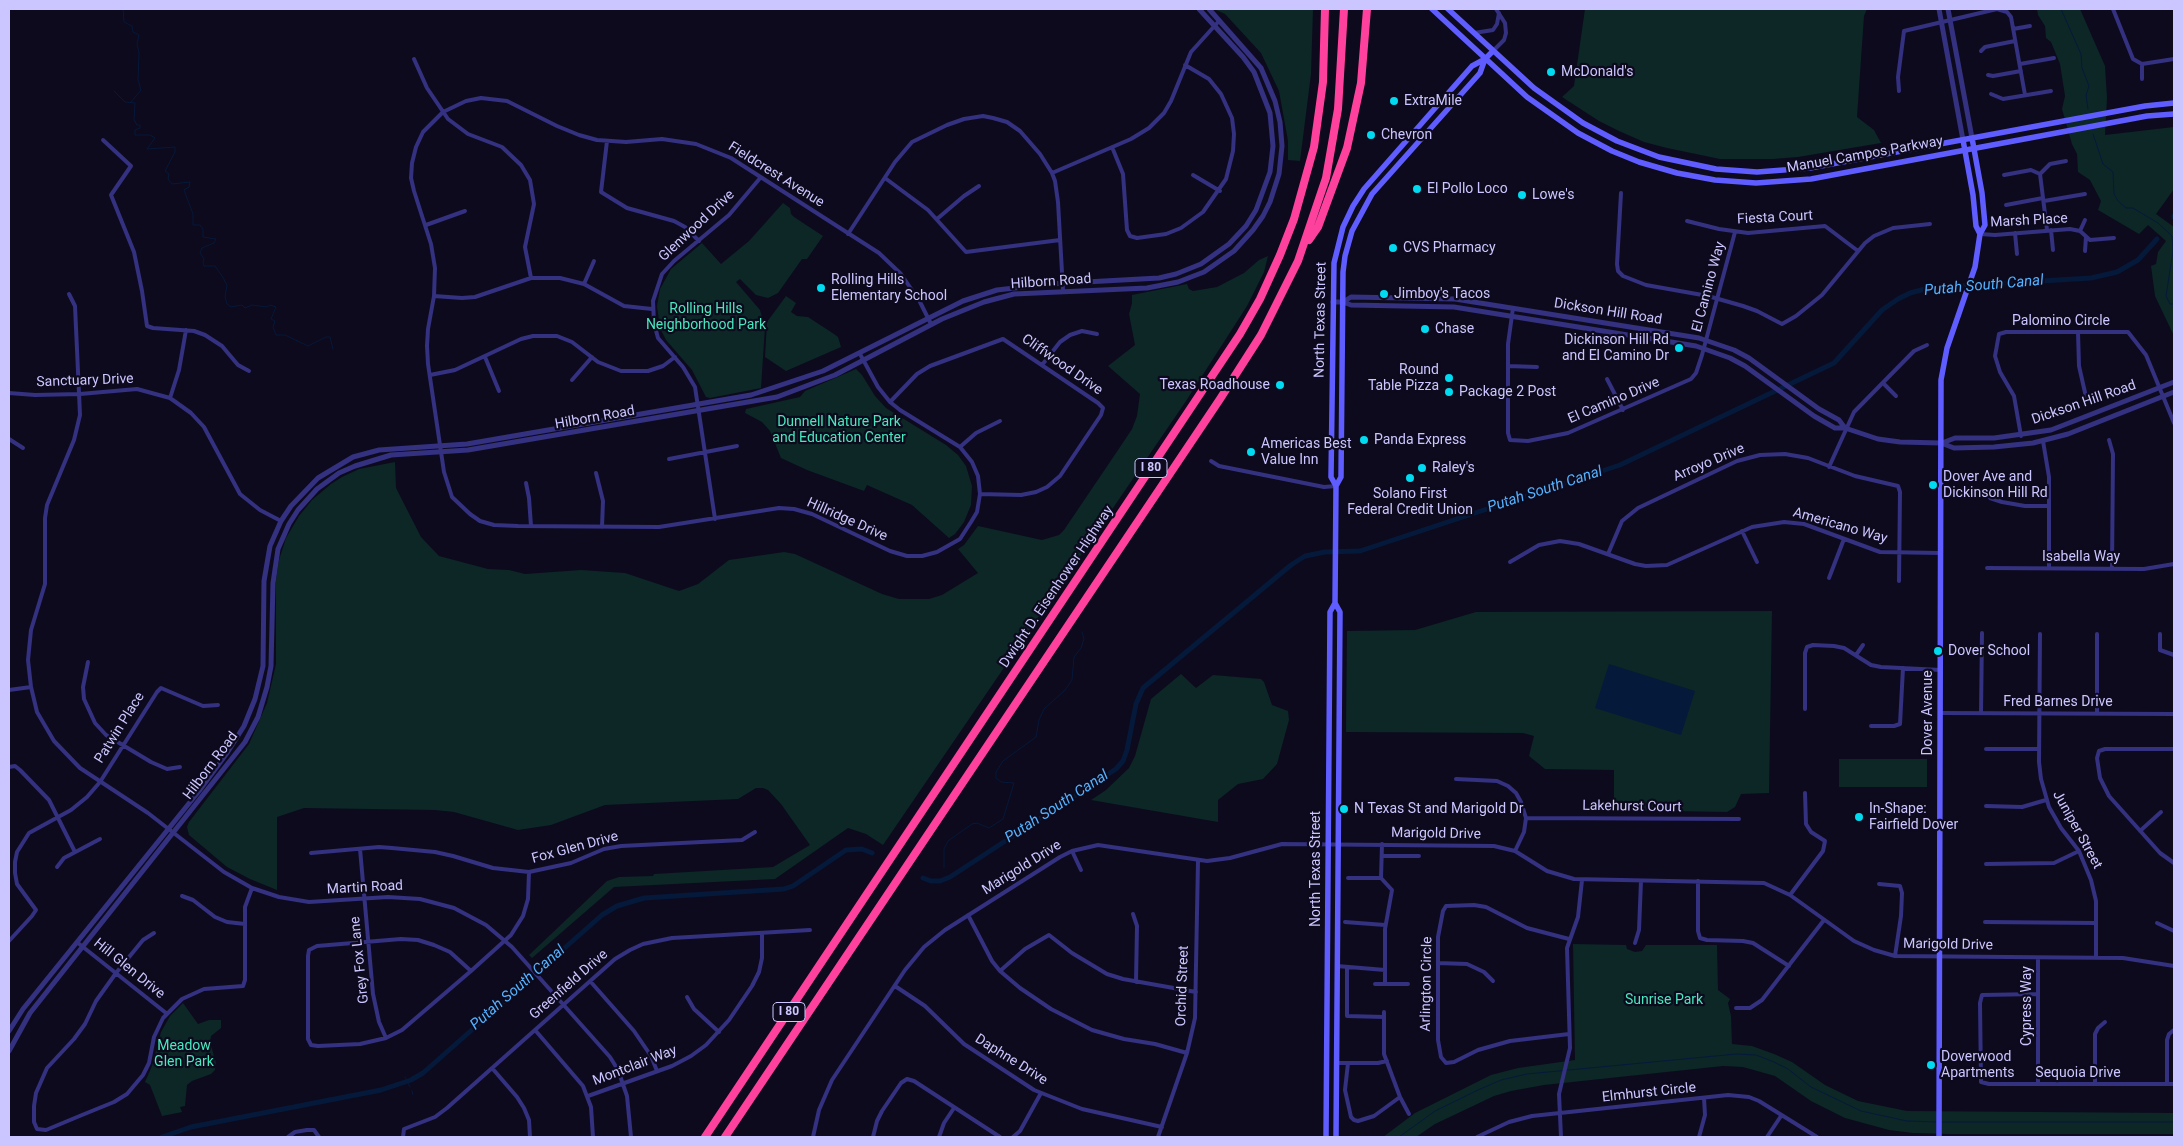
<!DOCTYPE html>
<html>
<head>
<meta charset="utf-8">
<style>
	body { margin:0 }
	#map { position:relative; width:2183px; height:1146px; overflow:hidden; background:#0d0a1d; font-family:Roboto,sans-serif }
	canvas { display:block }
	.frame { position:absolute; inset:0; border:10px solid #cbc6ff; pointer-events:none }
</style>
</head>
<body>
<div id="map">
<canvas width="2183" height="1146"></canvas>
<div class="frame"></div>
</div>
<script>
const g = document.querySelector('canvas').getContext('2d');
g.lineJoin = 'round';
function fillPath(path, color) {
  g.fillStyle = color;
  g.fill(path, 'evenodd');
}
function toPath(rows) {
  const path = new Path2D();
  for (const r of rows) {
    path.moveTo(r[0], r[1]);
    for (let i = 2; i < r.length; i += 2) path.lineTo(r[i], r[i + 1]);
  }
  return path;
}
function stroke(path, color, width, dash) {
  g.strokeStyle = color;
  g.lineWidth = width;
  g.lineCap = dash ? 'butt' : 'round';
  g.setLineDash(dash || []);
  g.stroke(path);
}
function drawText(font, color, halo, rows, align = 'center') {
  g.font = font + ' Roboto,sans-serif';
  g.lineWidth = 4.5;
  g.setLineDash([]);
  g.textBaseline = 'middle';
  g.strokeStyle = halo;
  g.fillStyle = color;
  for (const [text, x, y, turn = 0] of rows) {
    g.save();
    g.translate(x, y);
    g.rotate((+turn || 0) * Math.PI / 180);
    g.textAlign = isNaN(turn) ? turn : align;
    if (halo) g.strokeText(text, 0, 0);
    g.fillText(text, 0, 0);
    g.restore();
  }
}
const green = toPath([
	[1214,9,1313,9,1311,74,1300,161,1288,160,1288,141,1279,91,1261,53,1225,14],
	[1585,9,1867,9,1864,16,1857,117,1874,130,1881,143,1798,157,1773,159,1720,159,1667,148,1644,142,1619,131,1599,121,1562,97,1574,86],
	[2037,9,2080,9,2105,66,2107,98,2105,135,2174,127,2174,189,2156,214,2174,227,2174,336,2155,296,2151,266,2156,264,2158,252,2166,241,2148,225,2139,234,2098,210,2101,201,2090,180,2078,172,2077,154,2072,144,2062,109,2065,96,2060,64,2051,42,2046,38,2045,26,2038,15],
	[783,203,790,208,791,214,794,217,823,236,807,259,802,259,778,293,768,298,756,295,740,279,736,282,760,310,765,327,761,388,710,398,706,397,692,370,666,340,660,328,657,306,660,289,671,269,702,243,721,264,749,241],
	[1268,256,1264,272,1247,306,1186,401,883,845,866,834,848,828,775,879,614,887,532,958,529,955,607,881,619,877,653,876,654,874,773,867,810,845,781,804,768,790,763,788,756,788,738,799,605,805,551,825,518,830,454,812,435,810,304,808,277,817,277,890,250,879,227,867,189,835,187,827,189,822,249,744,267,703,276,664,276,580,279,560,286,538,299,516,312,500,331,484,342,477,359,469,395,462,396,488,421,537,439,556,488,569,509,570,525,574,581,570,625,573,679,591,698,584,729,560,784,552,795,554,882,594,899,599,929,599,942,595,978,573,958,549,964,545,978,526,1042,540,1059,535,1064,530,1116,453,1132,429,1137,416,1140,394,1108,366,1135,345,1129,314,1132,303,1132,295,1187,284,1189,289,1193,291,1217,287,1244,273,1259,260],
	[786,296,796,303,791,312,797,316,808,317,834,334,838,337,841,347,786,371,765,357,767,322],
	[856,369,862,375,875,396,886,408,946,445,958,455,966,466,972,486,971,505,964,522,955,534,949,538,912,505,867,485,864,491,807,470,781,458,770,431,762,422,745,413,746,409,800,397,805,391],
	[1772,611,1769,793,1741,794,1735,807,1727,812,1614,810,1614,770,1545,769,1529,756,1534,736,1523,733,1346,732,1347,631,1415,630,1476,612],
	[1181,674,1196,688,1213,675,1261,679,1264,682,1272,705,1288,711,1289,720,1277,764,1263,779,1238,784,1218,800,1218,822,1091,800,1106,790,1129,768,1135,756,1151,699],
	[1839,759,1927,759,1927,787,1839,787],
	[1573,944,1626,945,1627,949,1635,952,1642,951,1646,945,1717,945,1718,990,1730,999,1728,1003,1731,1016,1732,1044,1752,1046,1774,1054,1792,1062,1825,1085,1858,1101,1907,1111,2174,1113,2174,1134,1951,1134,1913,1133,1889,1130,1845,1118,1811,1101,1775,1076,1743,1067,1723,1066,1544,1085,1511,1091,1494,1096,1435,1124,1416,1137,1383,1137,1415,1113,1491,1075,1518,1068,1575,1060],
	[183,1003,198,1024,209,1020,221,1020,221,1028,211,1036,210,1042,216,1063,215,1070,211,1074,192,1081,187,1085,185,1106,180,1107,182,1112,162,1116,150,1085,145,1082,152,1066,161,1032,170,1016]
]);
const water = toPath([
	[1609,664,1695,691,1681,735,1595,708]
]);
const stream = toPath([
	[123,9,124,22,132,26,133,32,139,35,137,44,139,53,138,80,141,90,131,102],
	[2061,9,2081,54,2082,68,2089,86,2086,95,2088,109],
	[114,91,125,102,135,103,134,120,137,125,140,125,140,128,135,130,135,135,150,135,155,138,147,149,175,147,175,152,165,171,169,174,168,179,172,184,190,182,189,187,184,190,193,214,193,225,200,225,203,229,203,237,216,239,214,243,202,248,200,253,204,259,203,262,204,266,215,266,222,276,227,285,225,297,227,304,231,307,242,305,245,308,252,305,267,307,270,305,276,307,271,319,275,321,273,327,276,335,285,335,308,346,326,337,330,337,333,349],
	[2093,134,2103,164,2113,172,2114,194,2118,201,2126,208,2133,208,2158,223,2172,236,2173,251,2166,296,2170,304,2174,304],
	[944,868,944,849,948,841,972,824,977,823,989,828,1003,819,1014,783,1001,782,996,778,996,772,1003,761,1036,737,1039,720,1044,709,1065,690,1072,680,1074,657,1081,648,1084,639,1082,632],
	[405,1077,410,1087],
	[412,1091,413,1095],
	[1941,1122,2174,1122],
	[1399,1137,1435,1111,1478,1090,1501,1080,1527,1074,1736,1054,1756,1055,1774,1062,1788,1069,1811,1087,1861,1111,1907,1121,1937,1122]
]);
const canal = toPath([
	[2174,217,2174,216],
	[923,878,931,881,940,881,950,877,1116,769,1123,761,1127,750,1136,704,1143,688,1291,565,1305,556,1325,552,1360,551,1620,465,1834,363,1882,310,1898,299,1910,293,1925,289,1958,286,2091,278,2117,272,2138,260,2157,239],
	[162,1137,191,1127,381,1090,411,1080,423,1073,602,915,617,906,644,898,784,889,793,886,846,850,862,849,872,853]
]);
const minor = toPath([
	[2113,9,2133,59,2142,64],
	[2013,29,2030,26],
	[1474,33,1493,30,1497,24,1499,13],
	[1493,51,1504,40,1506,33,1505,23,1496,9],
	[1981,51,1985,47,2015,41],
	[414,59,427,88,448,119,468,134,502,147,521,165,530,180,534,204,525,247,531,278],
	[2020,64,2054,58],
	[2142,64,2174,59],
	[2142,64,2142,79],
	[1988,75,1993,76,2021,71],
	[1899,91,1898,77,1904,31,1997,9,2007,12,2011,17,2025,95],
	[1991,94,2003,99,2051,91],
	[103,140,131,166,111,195,134,252,142,291,147,326,153,328,194,331,205,335,222,346,238,365,249,371],
	[607,141,601,192,627,208,674,221,685,227,699,241],
	[1112,147,1123,174,1127,230,1130,236,1137,238,1166,234,1181,228,1203,212,1226,179,1233,151,1234,134,1232,118,1221,94,1209,79,1185,65],
	[1052,173,1131,139,1149,128,1164,113,1171,101,1191,52,1219,21],
	[2040,174,2047,230],
	[2040,174,2050,164,2066,161],
	[1193,175,1220,191],
	[2004,175,2031,170,2040,174],
	[885,178,928,210,966,252,1060,240],
	[1621,193,1617,264,1618,271,1623,276,1646,285,1708,296,1743,306,1757,311,1782,324,1796,316,1822,295,1865,243,1874,236,1893,228,1930,224],
	[2044,201,2085,194],
	[2006,205,2043,198],
	[937,219,964,196,979,186],
	[1687,221,1719,229,1748,233,1825,226,1858,251],
	[426,225,465,211],
	[2051,230,2053,250],
	[2080,231,2085,220],
	[2015,233,2017,254],
	[848,234,895,162,912,142,947,125,964,119,983,116,993,118,1007,122,1020,131,1040,154,1052,173,1055,181,1058,202,1063,290],
	[1980,234,1995,235,2070,229,2080,231,2090,240,2114,238],
	[2085,251,2086,237],
	[584,284,594,261],
	[69,294,75,306,80,415,74,440,47,505,45,518,45,584,31,630,28,660,31,687,37,712,54,741,80,768,148,813,224,872,252,888,279,897,309,902,388,897,420,899,454,908,486,925,512,947,610,1057,618,1070,627,1096,631,1137],
	[434,296,462,298,475,297,531,278,560,278,584,284,624,306,652,309],
	[1513,308,1508,344,1508,433,1510,440,1528,441,1568,433,1691,379,1696,373,1702,355,1735,232],
	[2078,332,2079,366,2086,397],
	[860,354,878,387,890,402,900,410,960,447,972,462,978,476,980,494,977,512,971,522,960,539,937,552,922,556,907,556,890,551,812,514,794,509,779,508,659,527,518,526,494,525,480,521,470,514,452,497,444,472,428,364,427,346,428,329,434,296,435,268,431,244,414,191,411,178,412,163,416,147,423,132,443,112,466,101,481,98,507,101,557,126,579,135,597,140,626,142,662,139,696,144,731,158,879,253,901,274,920,302,931,324],
	[485,357,499,391],
	[1042,365,1060,342,1070,335,1082,331,1097,334],
	[1508,366,1537,367],
	[430,375,455,370,521,339,533,336,557,336,572,342,598,362,621,371,648,371,663,366,675,357],
	[1607,379,1623,410],
	[572,380,592,357],
	[1883,383,1896,396],
	[9,393,35,395,80,394,137,389,170,398,191,413,204,427,240,494,260,510,281,521],
	[170,398,179,370,186,330],
	[890,402,917,374,930,366,1003,339,1098,403,1103,408,1101,415,1060,476,1047,487,1036,492,1021,495,980,494],
	[2021,436,2014,396,2000,372,1995,356,1999,334,2006,332,2128,332,2146,355,2174,423],
	[9,439,23,448],
	[2109,440,2113,454,2112,569],
	[2043,441,2049,477,2049,568],
	[960,447,976,433,1000,421],
	[669,459,737,446],
	[1211,461,1219,466,1324,487,1336,486],
	[1829,467,1854,412,1914,351,1927,345],
	[596,473,603,501,602,527],
	[526,483,529,498,531,526],
	[1991,490,1990,498,2002,502,2025,506,2049,506],
	[715,519,695,387,683,367,658,338,654,323,653,301,662,274,674,261,729,215,761,177],
	[1742,531,1757,562],
	[1608,554,1622,521,1638,508,1737,461,1760,455,1785,454,1808,458,1855,476,1898,486,1900,492,1899,581],
	[1510,562,1539,545,1560,541,1579,544,1635,564,1646,566,1667,565,1752,527,1784,522,1804,524,1880,552,1941,553],
	[1987,568,2144,569,2174,564],
	[1829,578,1844,539],
	[2040,634,2039,762,2041,779,2049,807,2061,828,2079,851,2091,880,2096,901,2096,958],
	[2160,634,2160,650,2174,655],
	[1856,655,1863,645],
	[88,662,83,687,84,699,95,723,106,735,151,762,167,769,180,767],
	[9,690,31,687],
	[1805,709,1805,653,1807,647,1813,645,1834,646,1844,648,1871,665,1881,667,1941,670],
	[1941,713,2174,714],
	[1981,713,1982,633],
	[2097,713,2097,634],
	[1871,726,1894,726,1900,724,1903,668],
	[1986,749,2039,749],
	[2174,749,2105,749,2099,751,2097,758,2100,778,2109,796,2160,853,2174,863],
	[9,767,15,766,20,770,49,800,75,852],
	[1456,779,1497,781,1508,786,1516,793,1521,802,1526,818,1524,832,1515,851],
	[1986,806,2022,807,2046,800],
	[1526,818,1739,819],
	[2140,831,2161,812],
	[1382,844,1381,878,1392,890,1385,929,1385,984],
	[360,849,373,994,379,1022,386,1038],
	[1072,851,1081,870],
	[311,853,379,847,392,848,435,852,453,856,493,868,529,872,571,863,604,849,621,846,742,840,755,832],
	[1382,856,1419,856],
	[1986,864,2054,863,2079,851],
	[57,867,64,858,100,839],
	[1348,878,1381,878],
	[1698,881,1698,931,1700,938,1707,940,1743,941,1753,943,1789,966],
	[1879,884,1900,886,1902,893,1901,916,1895,956],
	[1790,895,1823,851,1825,841,1811,832,1806,824,1805,793],
	[182,896,193,900,215,917,227,922,245,924],
	[1133,914,1137,926,1136,982],
	[968,915,992,961,1000,971,1020,988,1051,1009,1092,1030,1124,1039,1155,1044,1187,1053],
	[1345,922,1385,925],
	[1985,922,2096,923],
	[2157,923,2174,931],
	[154,933,143,940,116,973,96,1001,85,1024,74,1039,47,1068,36,1093,34,1106,34,1122,37,1129,46,1130,82,1115,114,1102,127,1094,143,1075,149,1063,154,1037,163,1018,182,999,204,989,243,986,245,980,245,907,252,888],
	[1569,939,1527,928,1486,907,1474,905,1446,906,1443,911,1438,937,1438,1040,1441,1057,1446,1063,1454,1062,1478,1050,1510,1041,1569,1034],
	[9,941,32,916,36,910,17,884,15,873,15,862,17,852,29,833,71,810,87,797,100,782,157,692,161,688,203,706,218,705],
	[78,943,166,1013],
	[1635,943,1639,930,1641,881],
	[1438,963,1467,964,1484,972,1493,981],
	[1337,966,1385,970],
	[1347,968,1347,1016,1384,1017],
	[471,971,450,952,434,945,418,940,401,939,317,946,309,950,308,956,308,1039,311,1045,318,1046,360,1044,386,1038,402,1030,471,971,511,935,523,916,528,899,529,872],
	[1000,971,1025,949,1049,935,1072,953,1107,974,1123,979,1196,992],
	[590,981,634,1031,651,1056,657,1071],
	[1375,984,1408,984],
	[895,986,925,1006,964,1044,1034,1090,1082,1109,1162,1127],
	[2038,994,1982,995,1980,1003,1981,1082,1989,1084,2174,1084],
	[687,997,694,1009,719,1032],
	[1736,1008,1750,1008,1762,1000,1824,920],
	[1384,1012,1384,1054,1400,1097,1409,1114],
	[535,1030,583,1086,591,1107,593,1137],
	[1336,1063,1378,1063,1387,1061],
	[1348,1063,1345,1090,1351,1117,1354,1120,1358,1121,1374,1116,1400,1097],
	[492,1068,517,1097,524,1108,529,1120,530,1137],
	[2038,1084,2038,958],
	[2095,1084,2095,1034,2098,1028,2105,1022],
	[2167,1084,2167,1040,2169,1034,2174,1030],
	[588,1096,672,1066,691,1056,706,1045,729,1020,752,986,759,972,762,958,762,933],
	[288,1137,295,1132,307,1130,314,1130,319,1137],
	[403,1137,404,1129,435,1117,447,1108,615,959,630,950,643,944,672,938,810,930],
	[813,1137,819,1110,832,1080,905,970,924,947,945,930,1060,857,1072,851,1098,845,1207,861,1230,858,1282,844,1494,846,1515,851,1547,871,1574,879,1764,883,1790,895,1854,941,1874,950,1895,956,2123,958,2174,966],
	[873,1137,877,1121,882,1111,901,1083,907,1079,914,1081,1000,1137],
	[939,1137,944,1123,954,1108],
	[1013,1137,1020,1131,1041,1093],
	[1158,1137,1187,1053,1195,1018,1198,861],
	[1477,1137,1509,1122,1532,1116,1728,1095,1749,1097,1759,1101,1817,1137],
	[1561,1137,1559,1094,1570,1048,1567,948,1578,917,1582,880],
	[1699,1137,1705,1115,1704,1098],
	[1767,1137,1781,1116]
]);
const tertiary = toPath([
	[1939,9,1963,140],
	[1948,9,1972,138],
	[1333,302,1343,302,1351,305,1454,307,1696,346,1730,358,1745,366,1814,416,1835,428,1845,428,1878,439,1900,442,1941,443,1954,448,1994,447,2033,443,2068,434,2174,392],
	[1343,302,1351,297,1455,299,1699,338,1734,350,1749,358,1819,409,1839,420,1845,428],
	[1942,443,1955,438,1994,438,2051,430,2174,382],
	[9,1031,23,1009,199,791,227,753,244,726,255,699,263,666,264,581,270,546,281,521,291,506,318,478,353,457,379,450,467,444,751,395,823,371,963,301,997,290,1049,284,1159,278,1176,274,1201,264,1229,244,1246,226,1256,210,1270,172,1273,146,1270,113,1254,72,1243,57,1199,9],
	[9,1051,30,1013,245,742,258,717,267,687,271,666,273,583,278,549,289,524,298,510,317,489,339,473,355,466,391,455,468,450,777,397,835,375,942,319,984,302,1014,294,1147,288,1178,282,1204,272,1234,251,1253,230,1263,216,1270,202,1279,174,1282,146,1280,122,1275,101,1261,68,1209,9]
]);
const secondary = toPath([
	[1432,9,1527,97,1578,133,1612,151,1639,162,1677,173,1715,180,1756,183,1811,179,2147,116,2174,114],
	[1448,9,1534,88,1583,123,1617,141,1659,157,1716,169,1757,172,1810,168,2145,106,2174,103],
	[1963,140,1973,195,1976,226,1980,234],
	[1336,486,1341,477,1343,272,1345,256,1352,231,1372,194,1480,73,1485,59],
	[1326,1137,1330,612,1335,603],
	[1336,1137,1340,612,1335,603,1336,486,1331,477,1334,263,1343,227,1353,206,1364,189,1472,66,1485,59,1493,51],
	[1939,1137,1941,380,1947,348,1975,267,1980,234,1985,225,1982,193,1972,138]
]);
const motorway = toPath([
	[1309,240,1318,227,1347,148,1361,83,1367,9],
	[705,1137,1240,334,1260,299,1280,255,1294,219,1314,147,1323,82,1325,9],
	[725,1137,1220,399,1261,335,1298,261,1326,178,1338,109,1344,9]
]);
const markers = [
	[1551,72,5,"#00dbf1"],
	[1394,101,5,"#00dbf1"],
	[1371,135,5,"#00dbf1"],
	[1417,189,5,"#00dbf1"],
	[1522,195,5,"#00dbf1"],
	[1393,248,5,"#00dbf1"],
	[821,288,5,"#00dbf1"],
	[1384,294,5,"#00dbf1"],
	[1425,329,5,"#00dbf1"],
	[1679,348,5,"#00dbf1"],
	[1449,378,5,"#00dbf1"],
	[1280,385,5,"#00dbf1"],
	[1449,392,5,"#00dbf1"],
	[1364,440,5,"#00dbf1"],
	[1251,452,5,"#00dbf1"],
	[1422,468,5,"#00dbf1"],
	[1410,478,5,"#00dbf1"],
	[1933,485,5,"#00dbf1"],
	[1938,651,5,"#00dbf1"],
	[1344,809,5,"#00dbf1"],
	[1859,817,5,"#00dbf1"],
	[1931,1065,5,"#00dbf1"]
];
const shields = [
	[1151,468,32],
	[789,1012,32]
];
const shieldNames = [
	["I 80",1151,468],
	["I 80",789,1012]
];
const poiNames = [
	["McDonald's",1561,72],
	["ExtraMile",1404,101],
	["Chevron",1381,135],
	["El Pollo Loco",1427,189],
	["Lowe's",1532,195],
	["CVS Pharmacy",1403,248],
	["Rolling Hills",831,280],
	["Elementary School",831,296],
	["Jimboy's Tacos",1394,294],
	["Chase",1435,329],
	["Dickinson Hill Rd",1669,340,"right"],
	["and El Camino Dr",1669,356,"right"],
	["Round",1439,370,"right"],
	["Table Pizza",1439,386,"right"],
	["Texas Roadhouse",1270,385,"right"],
	["Package 2 Post",1459,392],
	["Panda Express",1374,440],
	["Americas Best",1261,444],
	["Value Inn",1261,460],
	["Raley's",1432,468],
	["Dover Ave and",1943,477],
	["Dickinson Hill Rd",1943,493],
	["Solano First",1410,494,"center"],
	["Federal Credit Union",1410,510,"center"],
	["Dover School",1948,651],
	["N Texas St and Marigold Dr",1354,809],
	["In-Shape:",1869,809],
	["Fairfield Dover",1869,825],
	["Doverwood",1941,1057],
	["Apartments",1941,1073]
];
const streetNames = [
	["Manuel Campos Parkway",1865,155,-10],
	["Fieldcrest Avenue",776,175,32],
	["Fiesta Court",1775,218,-3],
	["Marsh Place",2029,221,-3],
	["Glenwood Drive",697,226,-43],
	["Hilborn Road",1051,282,-4],
	["El Camino Way",1709,287,-75],
	["Dickson Hill Road",1608,312,9],
	["North Texas Street",1321,320,-89],
	["Palomino Circle",2061,321],
	["Cliffwood Drive",1062,365,35],
	["Sanctuary Drive",85,381,-2],
	["El Camino Drive",1614,401,-23],
	["Dickson Hill Road",2084,403,-19],
	["Hilborn Road",595,418,-10],
	["Arroyo Drive",1709,463,-23],
	["Hillridge Drive",847,520,24],
	["Americano Way",1840,526,16],
	["Isabella Way",2081,557],
	["Dwight D. Eisenhower Highway",1057,587,-56],
	["Fred Barnes Drive",2058,702],
	["Dover Avenue",1928,713,-90],
	["Patwin Place",120,728,-58],
	["Hilborn Road",211,766,-53],
	["Lakehurst Court",1632,807,1],
	["Juniper Street",2077,830,61],
	["Marigold Drive",1436,834,1],
	["Fox Glen Drive",575,848,-15],
	["Marigold Drive",1022,868,-32],
	["North Texas Street",1316,869,-90],
	["Martin Road",365,888,-3],
	["Marigold Drive",1948,945,1],
	["Grey Fox Lane",360,960,-96],
	["Hill Glen Drive",129,969,39],
	["Arlington Circle",1427,984,-89],
	["Greenfield Drive",569,985,-41],
	["Orchid Street",1183,986,-88],
	["Cypress Way",2027,1006,-90],
	["Daphne Drive",1011,1060,32],
	["Montclair Way",635,1066,-21],
	["Sequoia Drive",2078,1073],
	["Elmhurst Circle",1649,1093,-6]
];
const parkNames = [
	["Rolling Hills",706,309],
	["Neighborhood Park",706,325],
	["Dunnell Nature Park",839,422],
	["and Education Center",839,438],
	["Sunrise Park",1664,1000],
	["Meadow",184,1046],
	["Glen Park",184,1062]
];
const waterNames = [
	["Putah South Canal",1984,286,-5],
	["Putah South Canal",1545,490,-18],
	["Putah South Canal",1057,807,-33],
	["Putah South Canal",518,988,-41]
];
fillPath(green, '#0c2726');
fillPath(water, '#05193b');
stroke(stream, '#05193b', 1);
stroke(canal, '#05193b', 5);
stroke(minor, '#333180', 4);
stroke(tertiary, '#333180', 5);
stroke(secondary, '#5f5dff', 5.5);
stroke(motorway, '#ff419e', 8);
for (const [x, y, r, color] of markers) {
  const dot = new Path2D();
  dot.arc(x, y, r, 0, 2 * Math.PI);
  g.fillStyle = color;
  g.fill(dot);
  stroke(dot, '#0d0a1d', 2);
}
for (const [x, y, w] of shields) {
  const box = new Path2D();
  box.roundRect(x - w / 2, y - 9.5, w, 19, 4);
  g.fillStyle = '#0d0a1d';
  g.fill(box);
  stroke(box, '#cbc6ff', 1);
}
drawText('bold 12px', '#cbc6ff', null, shieldNames);
drawText('14px', '#cbc6ff', '#0d0a1d', poiNames, 'left');
drawText('14px', '#cbc6ff', '#0d0a1d', streetNames);
drawText('14px', '#49e8be', '#0d0a1d', parkNames);
drawText('italic 15px', '#54b2ff', '#0d0a1d', waterNames);
</script>
</body>
</html>
